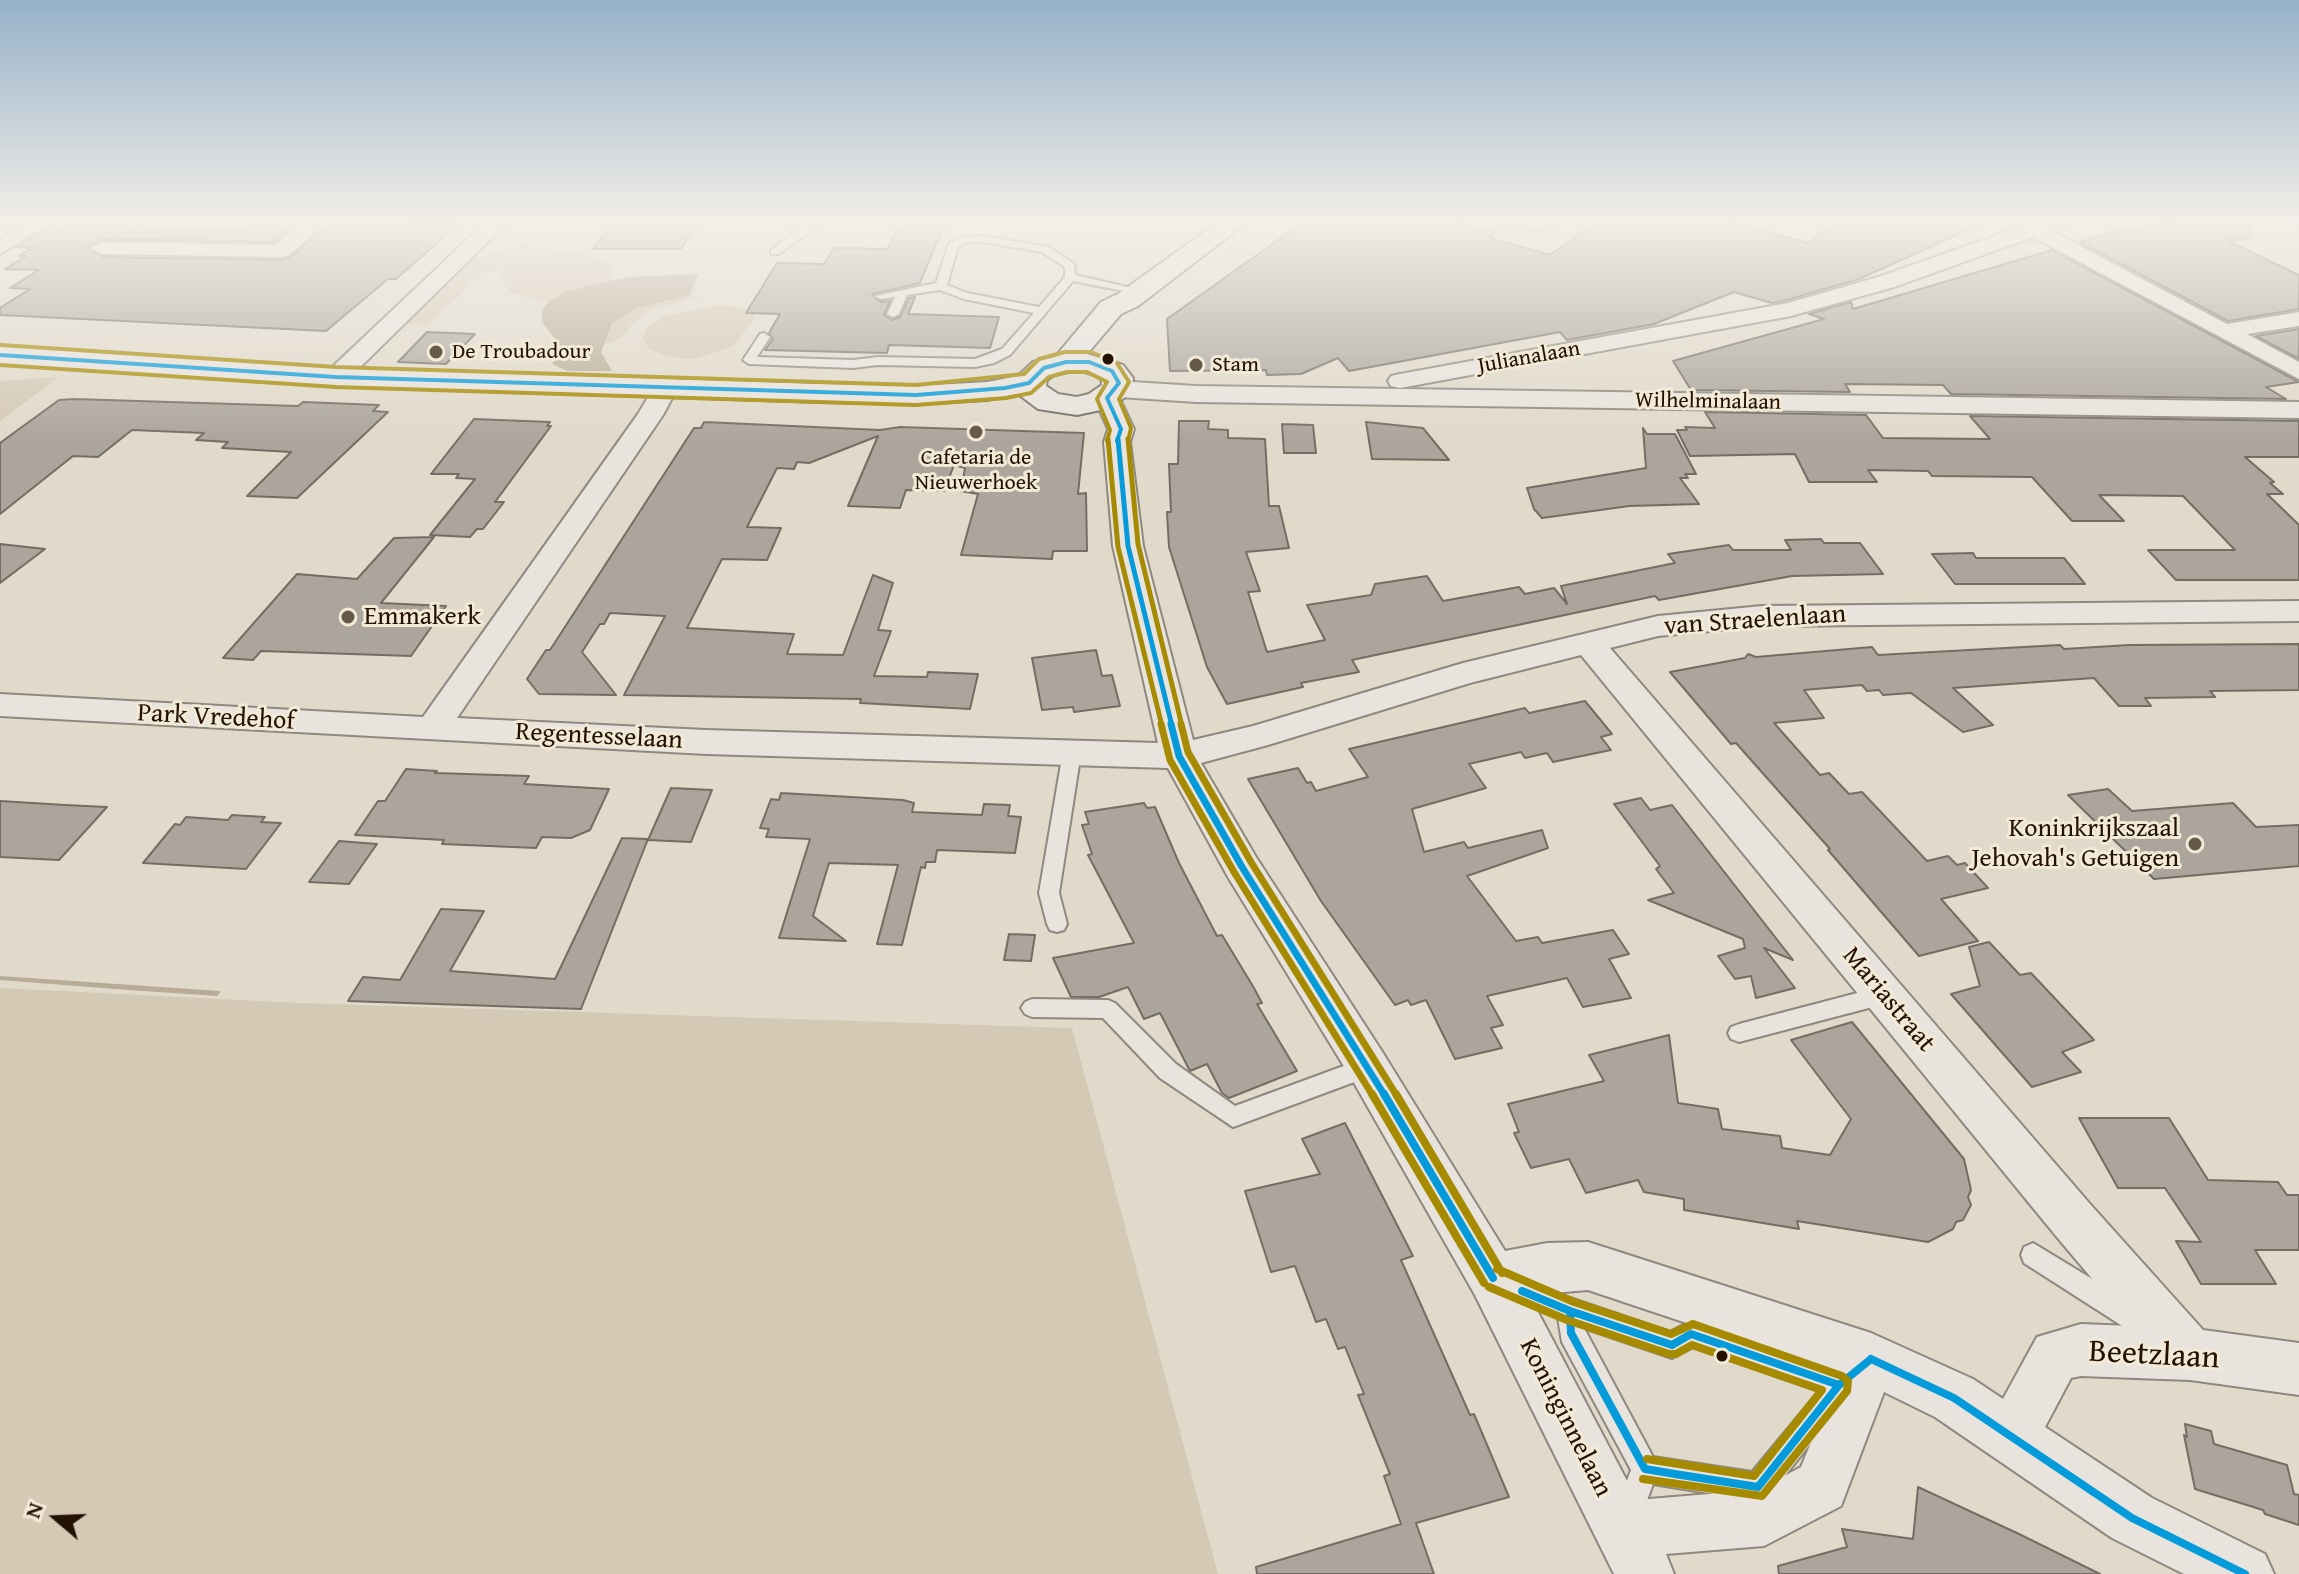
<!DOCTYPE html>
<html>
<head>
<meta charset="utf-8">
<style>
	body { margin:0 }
	#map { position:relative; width:2299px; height:1574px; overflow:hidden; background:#e1dacb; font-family:"Gentium Book Plus",serif }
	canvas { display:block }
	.north { position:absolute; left:16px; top:1478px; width:80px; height:80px; -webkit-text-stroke:6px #f2ead7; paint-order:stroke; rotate:289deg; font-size:22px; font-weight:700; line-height:32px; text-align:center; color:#241305 }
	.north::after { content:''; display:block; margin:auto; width:28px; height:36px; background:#241305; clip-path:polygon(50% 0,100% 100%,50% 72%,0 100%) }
</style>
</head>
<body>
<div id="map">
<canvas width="2299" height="1574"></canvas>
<div class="north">N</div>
</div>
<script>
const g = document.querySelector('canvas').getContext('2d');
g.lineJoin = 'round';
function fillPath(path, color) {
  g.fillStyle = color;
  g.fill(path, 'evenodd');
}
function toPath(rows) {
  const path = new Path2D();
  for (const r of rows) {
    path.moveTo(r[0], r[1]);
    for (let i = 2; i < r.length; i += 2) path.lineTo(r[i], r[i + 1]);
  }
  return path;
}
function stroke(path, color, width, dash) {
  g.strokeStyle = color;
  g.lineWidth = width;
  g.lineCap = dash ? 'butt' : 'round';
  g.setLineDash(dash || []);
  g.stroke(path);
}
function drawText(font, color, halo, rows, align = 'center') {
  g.font = font + ' "Gentium Book Plus",serif';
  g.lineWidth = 6;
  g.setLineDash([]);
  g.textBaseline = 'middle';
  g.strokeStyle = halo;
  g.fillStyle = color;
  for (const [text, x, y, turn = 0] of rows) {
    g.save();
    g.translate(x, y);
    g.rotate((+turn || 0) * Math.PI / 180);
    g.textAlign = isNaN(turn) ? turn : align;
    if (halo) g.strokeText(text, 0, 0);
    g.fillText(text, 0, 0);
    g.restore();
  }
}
const green = toPath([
	[521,244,590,255,609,263,613,280,569,290,548,302,511,293,501,281,505,270,483,273,427,325,404,324,471,260],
	[690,295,698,297,650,310,632,324,623,337,603,345,607,332,619,318,634,309],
	[719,305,744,308,756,316,734,346,696,359,668,357,648,348,643,337,648,326,663,316],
	[59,377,0,421,0,381],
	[0,988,299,1003,1072,1028,1218,1574,0,1574]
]);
const water = toPath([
	[698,274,690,295,634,309,612,324,601,352,612,371,567,371,552,364,563,349,542,322,542,310,548,302,569,290,628,277],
	[0,976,220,991,220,993,217,996,128,990,0,980]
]);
const building = toPath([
	[76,220,148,220,134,232,245,230,245,220,301,220,274,242,102,239,88,247,102,257,280,260,290,258,332,220,460,223,396,279,388,279,326,331,0,315,0,308,30,289,10,288,39,270,5,269,26,256,19,256,32,248,16,247,49,227,68,226,76,220],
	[615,220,699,220,681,249,593,249,615,220],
	[903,220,946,220,920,283,872,294,880,302,890,301,884,315,892,320,900,317,909,298,915,297,908,314,999,317,990,348,889,345,887,353,765,350,773,339,769,333,780,314,746,313,777,263,824,264,834,248,887,249,903,220],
	[1306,220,1448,220,1496,232,1490,238,1550,255,1599,220,1725,220,1808,243,1839,220,1990,220,1859,279,1787,300,1772,303,1734,292,1654,324,1567,340,1560,332,1349,371,1338,358,1301,374,1267,375,1266,370,1170,371,1167,319,1306,220],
	[2187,220,2250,220,2251,238,2228,241,2299,275,2299,309,2228,321,2080,242,2120,230,2187,220],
	[2052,250,2299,382,2266,387,2286,399,1951,394,1943,385,1845,384,1850,392,1691,390,1673,361,1824,319,1809,314,1851,302,1853,309,2052,250],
	[2299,329,2299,359,2256,336,2299,329],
	[427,332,475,334,446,364,398,362,427,332],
	[74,399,298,406,303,402,379,405,373,411,388,412,297,498,247,496,291,452,222,448,228,442,196,440,204,433,132,430,98,457,73,456,0,514,0,443,59,400,74,399],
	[1705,412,1866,415,1883,438,1990,439,1970,416,2299,421,2299,457,2245,457,2274,482,2270,483,2283,494,2267,494,2299,525,2299,580,2176,580,2148,550,2235,550,2183,496,2099,495,2124,521,2072,521,2032,477,1932,476,1928,471,1868,470,1877,482,1809,482,1795,454,1690,456,1677,430,1687,430,1685,427,1715,428,1705,412],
	[474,419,550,422,547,426,551,426,495,502,504,502,483,529,477,529,470,537,430,535,475,479,456,478,459,474,431,474,474,419],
	[1179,421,1209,421,1208,429,1228,430,1228,438,1265,439,1269,506,1279,506,1289,548,1246,552,1260,591,1248,592,1267,652,1325,640,1307,605,1371,595,1375,584,1427,576,1443,601,1519,587,1525,594,1554,588,1567,604,1561,586,1675,563,1668,554,1729,545,1733,550,1791,550,1785,540,1821,539,1824,543,1860,543,1883,574,1792,576,1659,600,1655,596,1352,660,1359,672,1301,683,1303,687,1227,704,1207,667,1169,547,1167,512,1171,512,1169,464,1178,464,1179,421],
	[704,422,880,430,900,427,1084,433,1078,494,1086,493,1087,551,1053,551,1052,559,961,555,978,494,961,491,965,468,954,465,944,491,906,490,900,508,848,506,878,436,809,463,797,462,794,469,777,468,747,527,781,528,767,560,722,559,687,628,794,634,787,654,843,655,873,575,893,583,878,630,891,631,874,676,927,677,928,672,978,674,970,709,860,703,861,699,624,695,665,616,610,613,604,624,600,624,582,652,616,695,539,694,527,679,546,650,550,650,694,428,701,428,704,422],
	[1366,422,1423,428,1449,460,1372,459,1366,422],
	[1282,424,1313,425,1316,453,1284,453,1282,424],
	[1643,428,1647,434,1675,434,1696,474,1685,474,1688,478,1680,478,1699,504,1629,506,1542,518,1534,509,1527,488,1646,468,1643,428],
	[434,537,381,603,446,606,411,656,261,651,253,660,223,658,297,574,357,579,394,538,434,537],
	[0,544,45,549,0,583,0,544],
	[1973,553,1976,558,2064,558,2085,584,1955,584,1932,554,1973,553],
	[2299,644,2299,690,2210,691,2215,697,2145,698,2151,706,2119,706,2094,678,1953,688,1993,725,1963,732,1911,693,1883,695,1879,690,1867,691,1862,685,1804,690,1824,718,1774,723,1820,775,1829,773,1849,794,1862,792,1927,861,1948,856,1957,865,1965,863,1988,888,1941,899,1978,941,1919,956,1828,850,1830,849,1736,743,1731,744,1670,672,1745,658,1748,654,1756,657,1872,647,1878,655,2060,645,2064,649,2129,645,2299,644],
	[1096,650,1102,676,1112,675,1120,706,1074,712,1073,707,1042,710,1032,658,1096,650],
	[1585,701,1612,734,1601,737,1611,750,1553,762,1547,753,1525,758,1521,752,1469,764,1486,788,1412,809,1424,852,1464,842,1468,848,1542,830,1548,848,1467,876,1516,941,1538,937,1542,943,1613,930,1629,954,1609,959,1631,998,1583,1007,1567,978,1487,996,1503,1025,1491,1028,1502,1048,1455,1059,1426,1000,1411,1005,1408,1000,1395,1005,1321,901,1248,779,1298,768,1307,783,1311,782,1316,791,1368,777,1349,749,1525,708,1529,713,1585,701],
	[406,769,437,771,435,773,529,776,524,784,609,789,590,830,571,838,542,837,536,848,442,844,444,840,355,835,378,801,385,801,406,769],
	[671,788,712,790,691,842,648,840,671,788],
	[2108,789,2132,811,2233,803,2256,827,2299,825,2299,866,2154,879,2068,795,2108,789],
	[781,793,903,800,914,803,912,812,982,815,984,804,1010,805,1008,816,1021,817,1015,853,937,850,935,862,926,862,925,868,921,867,902,945,877,944,898,865,829,863,813,916,846,941,779,938,810,839,766,837,769,829,760,828,771,799,779,800,781,793],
	[1641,798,1650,810,1672,805,1793,960,1764,948,1795,988,1756,998,1751,976,1735,979,1718,956,1745,948,1743,939,1648,900,1674,893,1656,869,1660,866,1614,804,1641,798],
	[0,801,65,805,107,807,59,860,0,857,0,801],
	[1144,803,1147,808,1155,807,1179,863,1217,936,1222,935,1254,988,1262,1003,1257,1004,1297,1071,1229,1098,1222,1093,1207,1064,1190,1071,1160,1013,1144,1019,1128,987,1099,997,1071,997,1053,958,1134,943,1088,855,1092,854,1082,825,1089,824,1085,812,1144,803],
	[232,815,265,817,261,822,281,823,246,869,143,863,175,824,180,825,186,817,228,820,232,815],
	[622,838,648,839,581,1009,348,1001,363,977,400,980,441,909,484,911,450,971,555,979,622,838],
	[339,841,377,844,349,884,309,882,339,841],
	[1009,934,1035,935,1031,961,1004,960,1009,934],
	[1989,942,2020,975,2031,973,2094,1040,2062,1052,2081,1072,2032,1087,1951,994,1980,986,1969,947,1989,942],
	[1852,1022,1964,1159,1971,1190,1968,1197,1971,1205,1963,1220,1956,1222,1953,1229,1928,1242,1797,1221,1799,1229,1684,1210,1684,1199,1644,1192,1638,1180,1586,1193,1569,1159,1531,1168,1514,1133,1519,1132,1508,1104,1604,1081,1589,1055,1669,1035,1678,1103,1718,1109,1722,1129,1780,1136,1782,1148,1830,1155,1851,1119,1791,1040,1852,1022],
	[2079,1118,2169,1118,2208,1180,2278,1182,2287,1195,2299,1195,2299,1250,2255,1250,2276,1284,2201,1284,2176,1241,2201,1242,2165,1188,2118,1188,2079,1118],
	[1345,1123,1413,1256,1401,1260,1470,1415,1474,1414,1509,1497,1416,1523,1434,1574,1257,1574,1256,1567,1401,1524,1384,1476,1390,1474,1358,1395,1364,1394,1345,1347,1338,1349,1326,1319,1316,1322,1295,1266,1271,1272,1245,1191,1320,1174,1302,1139,1345,1123],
	[2185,1424,2211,1431,2214,1444,2287,1465,2294,1494,2299,1495,2299,1525,2265,1514,2263,1510,2195,1489,2184,1435,2187,1437,2185,1424],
	[1918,1487,2019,1534,2100,1574,1779,1574,1778,1566,1847,1547,1842,1529,1913,1539,1918,1487]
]);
const service = toPath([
	[809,220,825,220,779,254,771,254,771,250,809,220],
	[982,236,1049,247,1074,264,1075,275,1145,291,1139,294,1073,281,1010,355,994,363,975,367,878,365,853,368,749,364,743,360,760,334,764,333,770,337,757,357,853,360,878,357,975,359,1002,349,1034,313,964,299,940,290,907,295,899,314,893,317,887,314,895,297,881,299,875,296,936,283,949,243,962,237,982,236],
	[982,242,1042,252,1065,267,1065,277,1039,307,967,293,947,285,958,247,964,243,982,242],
	[1072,746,1081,752,1059,893,1067,924,1064,930,1057,932,1050,930,1047,924,1039,893,1063,752,1072,746],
	[1884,986,1891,989,1894,995,1891,1001,1884,1004,1739,1042,1731,1039,1728,1033,1731,1027,1739,1024,1884,986],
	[1032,999,1108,1000,1115,1003,1176,1064,1235,1106,1368,1057,1376,1060,1379,1067,1376,1074,1233,1127,1160,1078,1103,1018,1032,1017,1025,1014,1021,1008,1025,1002,1032,999],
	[2033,1243,2145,1311,2149,1320,2145,1329,2136,1333,2127,1329,2024,1263,2021,1255,2024,1247,2033,1243],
	[1510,1274,1570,1298,1670,1332,1691,1321,1836,1371,1844,1368,1853,1372,1857,1381,1853,1390,1768,1497,1758,1501,1653,1484,1637,1528,1627,1532,1617,1528,1613,1518,1631,1470,1562,1342,1558,1318,1501,1295,1498,1286,1501,1277,1510,1274],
	[1584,1328,1672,1358,1693,1347,1819,1391,1752,1472,1653,1457,1584,1328]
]);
const minor = toPath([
	[30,220,55,220,0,254,0,239,30,220],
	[306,220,329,220,288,256,280,257,102,254,91,248,102,242,275,245,306,220],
	[488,220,510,220,345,382,327,382,324,377,327,372,488,220],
	[1507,220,1561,220,1558,224,1536,230,1510,224,1507,220],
	[2041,220,2072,220,2052,231,2227,324,2299,312,2299,326,2247,334,2299,362,2299,379,2033,237,1894,287,1791,316,1400,388,1391,386,1388,381,1391,376,1400,374,1788,303,1878,277,2041,220],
	[666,380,675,382,678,387,663,415,457,718,706,730,1158,743,1113,546,1104,442,1108,429,1094,398,1098,393,1106,391,1108,384,1117,381,1196,386,2299,402,2299,418,1196,402,1119,397,1134,429,1130,442,1143,546,1193,740,1253,726,1463,663,1658,616,1762,606,2299,601,2299,621,1762,626,1658,636,1610,648,2090,1204,2203,1330,2299,1343,2299,1395,2190,1380,2081,1376,2071,1378,2045,1427,2152,1498,2265,1554,2274,1574,2184,1574,2112,1538,1935,1417,1884,1392,1841,1506,1764,1546,1666,1554,1674,1574,1614,1574,1475,1295,1353,1081,1228,877,1168,768,706,754,0,716,0,694,423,717,638,414,657,382,666,380],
	[1581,655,2056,1236,2132,1326,2081,1324,2037,1337,2003,1399,1973,1379,1871,1333,1588,1242,1547,1243,1505,1251,1383,1053,1256,857,1201,763,1268,745,1470,683,1581,655],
	[1588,1290,1839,1374,1801,1467,1758,1490,1637,1500,1529,1295,1588,1290]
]);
const secondary = toPath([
	[1221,220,1250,220,1138,306,1121,314,1087,354,1123,365,1133,378,1132,389,1128,395,1110,408,1077,415,1038,409,1018,394,987,400,916,404,822,402,336,386,0,364,0,346,336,368,822,384,916,386,987,382,1018,376,1033,362,1055,357,1101,302,1118,294,1221,220],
	[1078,370,1101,377,1102,385,1089,394,1077,397,1058,394,1046,386,1047,380,1054,375,1078,370]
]);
const bus1Far3 = toPath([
	[0,355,336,377,916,395,1005,388,1029,383,1044,368,1066,362,1089,362,1112,371,1119,383,1107,398,1121,429,1117,441]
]);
const bus1Far2 = toPath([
	[1118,439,1128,546,1172,726]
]);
const bus1Far1 = toPath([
	[1171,724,1179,756,1242,867,1385,1096]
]);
const bus1 = toPath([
	[1384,1094,1493,1278],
	[1522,1291,1570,1311,1672,1345,1691,1334,1839,1385],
	[1570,1311,1571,1333,1645,1469,1681,1475,1758,1487,1839,1385,1871,1359],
	[1871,1359,1954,1398,2132,1518,2245,1574]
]);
const bus2Far3 = toPath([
	[0,365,336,387,916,405,1006,398,1031,393,1049,377,1067,372,1087,372,1107,382,1097,399,1110,430,1107,441]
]);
const bus2Far2 = toPath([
	[1108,439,1118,547,1162,726]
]);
const bus2Far1 = toPath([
	[1161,724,1170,760,1234,872,1373,1096]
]);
const bus2 = toPath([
	[1372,1094,1484,1283],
	[1489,1287,1567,1320,1669,1354,1676,1354,1692,1345,1822,1390,1754,1476,1647,1459]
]);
const bus3Far3 = toPath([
	[1,345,336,367,916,385,1024,374,1039,359,1065,352,1091,352,1117,363,1129,382,1119,399,1131,428,1128,441]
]);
const bus3Far2 = toPath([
	[1128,439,1138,544,1182,726]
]);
const bus3Far1 = toPath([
	[1181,724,1188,752,1251,862,1397,1096]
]);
const bus3 = toPath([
	[1396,1094,1502,1273],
	[1497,1269,1574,1302,1671,1334,1693,1324,1842,1376,1848,1381,1847,1391,1762,1496,1643,1479]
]);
const markers = [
	[436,352,8,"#66594a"],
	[1108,359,7,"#241305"],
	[1196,365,8,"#66594a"],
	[976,432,8,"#66594a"],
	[348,617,8,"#66594a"],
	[2195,844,8,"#66594a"],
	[1722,1356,7,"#241305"]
];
const farPoinames = [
	["De Troubadour",452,352],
	["Stam",1212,365],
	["Cafetaria de",976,458,"center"],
	["Nieuwerhoek",976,483,"center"]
];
const farStreetnames = [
	["Julianalaan",1529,358,-10],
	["Wilhelminalaan",1708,402,1]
];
const poiNames = [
	["Emmakerk",364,617],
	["Koninkrijkszaal",2179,829,"right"],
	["Jehovah's Getuigen",2179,859,"right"]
];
const streetNames = [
	["van Straelenlaan",1755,621,-4],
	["Park Vredehof",216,718,3],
	["Regentesselaan",599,737,3],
	["Mariastraat",1888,1000,50],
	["Koninginnelaan",1565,1418,63]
];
const nearStreetnames = [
	["Beetzlaan",2154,1356,3]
];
fillPath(green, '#d4c9b4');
fillPath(water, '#b8ac97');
fillPath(building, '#aba59b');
stroke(building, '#746d64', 2);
stroke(service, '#8e887e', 4);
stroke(minor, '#8e887e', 4);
stroke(secondary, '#746d64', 4);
fillPath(service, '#e8e4dd');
fillPath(minor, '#e8e4dd');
fillPath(secondary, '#e8e4dd');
stroke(bus1Far3, '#059bda', 4);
stroke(bus1Far2, '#059bda', 5);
stroke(bus1Far1, '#059bda', 7);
stroke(bus1, '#059bda', 8);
stroke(bus2Far3, '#a68a02', 4);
stroke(bus2Far2, '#a68a02', 5);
stroke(bus2Far1, '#a68a02', 7);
stroke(bus2, '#a68a02', 8);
stroke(bus3Far3, '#a68a02', 4);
stroke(bus3Far2, '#a68a02', 5);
stroke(bus3Far1, '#a68a02', 7);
stroke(bus3, '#a68a02', 8);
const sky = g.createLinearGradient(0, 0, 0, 441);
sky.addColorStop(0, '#95b1c8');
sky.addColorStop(0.5, '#f2eee8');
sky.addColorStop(1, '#f2eee800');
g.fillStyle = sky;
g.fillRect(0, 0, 2299, 441);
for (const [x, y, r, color] of markers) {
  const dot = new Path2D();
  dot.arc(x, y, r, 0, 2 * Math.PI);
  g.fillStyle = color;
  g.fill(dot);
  stroke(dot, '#f2ead7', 3);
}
drawText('22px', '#241305', '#f2ead7', farPoinames, 'left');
drawText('22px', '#241305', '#f2ead7', farStreetnames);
drawText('26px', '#241305', '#f2ead7', poiNames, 'left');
drawText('26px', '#241305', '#f2ead7', streetNames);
drawText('32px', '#241305', '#f2ead7', nearStreetnames);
</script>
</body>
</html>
